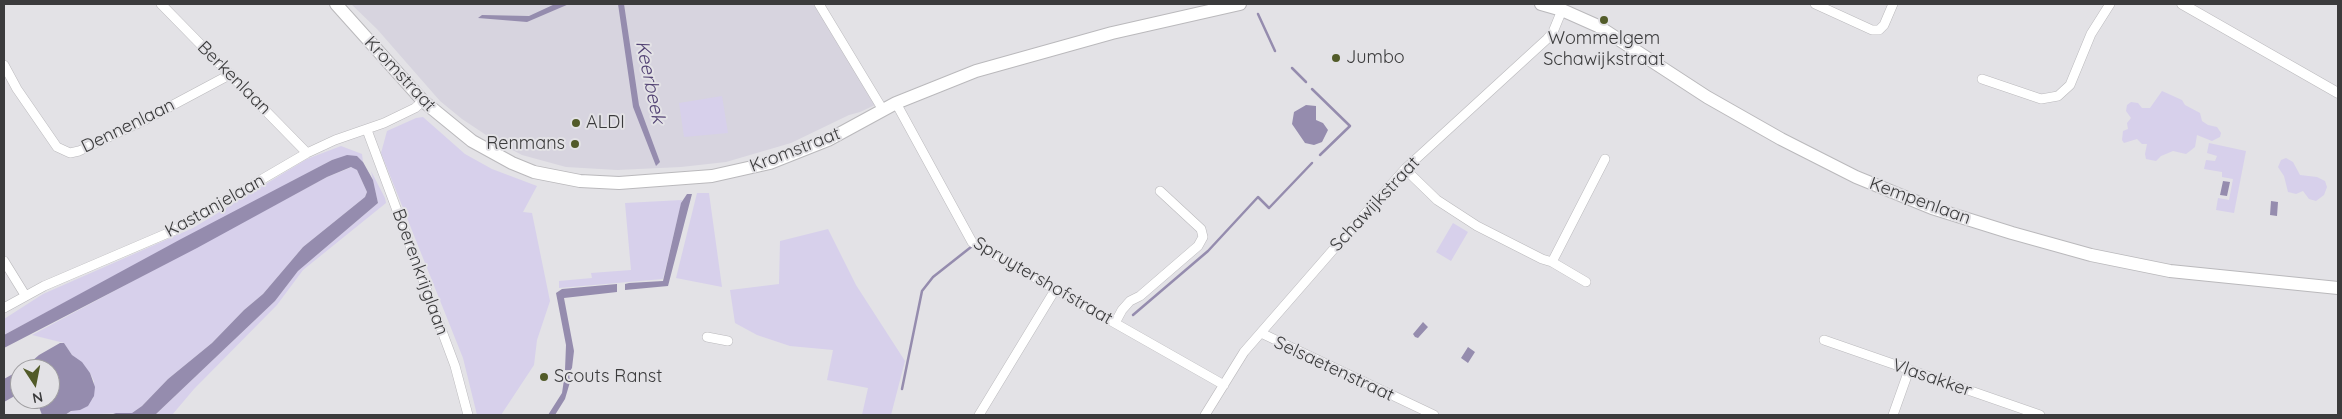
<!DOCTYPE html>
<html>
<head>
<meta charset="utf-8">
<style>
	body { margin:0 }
	#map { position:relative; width:2342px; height:419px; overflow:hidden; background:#e3e2e6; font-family:Quicksand,sans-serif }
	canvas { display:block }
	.frame { position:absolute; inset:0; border:5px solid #3b3b3c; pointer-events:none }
	.north { position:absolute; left:10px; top:359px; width:50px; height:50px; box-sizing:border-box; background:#e3e2e6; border:1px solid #a09fa2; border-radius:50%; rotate:169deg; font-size:14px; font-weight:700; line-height:20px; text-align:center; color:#3b3b3c }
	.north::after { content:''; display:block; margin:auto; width:18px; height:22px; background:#525b29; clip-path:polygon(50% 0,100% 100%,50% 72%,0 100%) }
</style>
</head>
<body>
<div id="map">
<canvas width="2342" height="419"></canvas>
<div class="frame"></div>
<div class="north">N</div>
</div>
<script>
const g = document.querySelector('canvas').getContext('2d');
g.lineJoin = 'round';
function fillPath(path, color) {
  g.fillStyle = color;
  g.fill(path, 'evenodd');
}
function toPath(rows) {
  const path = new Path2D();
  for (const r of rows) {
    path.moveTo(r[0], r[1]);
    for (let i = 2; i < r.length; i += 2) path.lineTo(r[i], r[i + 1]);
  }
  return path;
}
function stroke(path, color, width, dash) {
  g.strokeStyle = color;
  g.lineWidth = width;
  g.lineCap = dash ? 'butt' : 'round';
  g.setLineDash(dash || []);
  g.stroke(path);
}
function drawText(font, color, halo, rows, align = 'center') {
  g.font = font + ' Quicksand,sans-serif';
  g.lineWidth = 4;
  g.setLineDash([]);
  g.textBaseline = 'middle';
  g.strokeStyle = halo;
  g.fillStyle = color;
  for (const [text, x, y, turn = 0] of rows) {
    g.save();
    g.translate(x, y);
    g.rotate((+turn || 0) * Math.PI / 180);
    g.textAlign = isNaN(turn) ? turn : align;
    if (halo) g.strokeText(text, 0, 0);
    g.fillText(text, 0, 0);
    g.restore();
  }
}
const built = toPath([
	[351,4,816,4,875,105,860,112,849,115,791,143,726,162,681,167,617,170,566,167,522,155,495,141,462,119,440,101,377,29]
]);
const green = toPath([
	[2162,91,2182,100,2185,105,2200,113,2202,121,2208,125,2217,127,2221,133,2220,137,2212,141,2197,135,2195,147,2190,151,2186,154,2173,151,2161,156,2156,161,2146,159,2145,154,2147,144,2142,144,2137,139,2124,143,2122,140,2123,131,2128,129,2127,123,2131,118,2126,111,2127,105,2131,102,2138,103,2142,108,2150,108],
	[722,96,728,133,684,137,679,103],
	[423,117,465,154,492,169,537,186,523,212,532,213,550,301,537,340,534,365,501,415,477,415,463,358,381,153,387,131,416,118],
	[2209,143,2246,151,2234,213,2216,210,2218,198,2229,200,2233,179,2222,177,2222,172,2204,169,2206,160,2215,161,2217,156,2207,153],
	[341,146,362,154,363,162,357,156,332,160,4,335,4,319,43,294,193,228,307,159],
	[2286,158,2293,162,2300,175,2317,177,2325,181,2327,187,2324,195,2316,201,2309,199,2303,191,2296,194,2288,192,2284,176,2278,167,2281,160],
	[352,167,357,170,367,192,365,197,303,247,263,294,244,310,212,343,168,379,142,406,132,413,65,415,93,399,94,381,90,373,72,355,64,343,32,335,327,177],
	[371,171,385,198,386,203,303,270,277,305,194,389,172,415,155,415,275,301,298,271,378,203],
	[697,193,709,193,722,287,676,278],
	[682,200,663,279,559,288,559,281,592,278,591,273,631,270,625,203],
	[1453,223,1468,232,1451,261,1436,252],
	[828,229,856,285,905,361,891,415,862,415,868,388,827,380,833,350,790,346,757,335,735,323,730,290,779,284,780,241]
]);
const water = toPath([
	[555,4,569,4,527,22,478,18,482,15,529,16],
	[618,4,624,4,639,105,660,162,656,166,633,107],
	[1306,105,1316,106,1316,120,1323,123,1328,130,1322,142,1314,145,1305,143,1292,124,1294,112],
	[347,155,357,156,363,162,373,180,378,203,298,271,275,301,155,415,110,415,116,413,132,413,142,406,168,379,212,343,244,310,263,294,303,247,365,197,367,192,357,170,351,167,327,177,197,248,4,348,4,335,181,239,332,160],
	[2223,181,2230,182,2227,196,2220,195],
	[687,194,692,194,668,286,625,290,625,284,629,283,663,281,681,203],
	[2271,201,2278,202,2277,216,2270,215],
	[617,284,617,292,564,298,574,351,572,368,570,371,565,370,566,345,556,293,562,289],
	[1423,322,1428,327,1418,338,1415,337,1413,334],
	[60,343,64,343,72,355,82,362,90,373,95,387,94,396,88,406,80,410,71,411,65,415,42,415,36,399,50,399,50,369,23,369,39,355],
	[1468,347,1475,352,1468,363,1461,358],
	[20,370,20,393,4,402,4,379],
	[565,373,569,373,570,382,565,399,555,415,548,415,562,393]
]);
const stream = toPath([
	[1258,14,1275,51],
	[1292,68,1306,82],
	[1312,89,1350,126,1320,155],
	[1133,315,1208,251,1258,197,1269,208,1312,163],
	[902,389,922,291,933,277,971,247]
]);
const minor = toPath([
	[161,4,307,153],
	[819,4,883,110],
	[1815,4,1872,30,1879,30,1884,25,1893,4],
	[4,65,17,89,57,147,70,153,79,151,143,121,231,74],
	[1982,79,2041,99,2058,96,2070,85,2091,34,2110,4],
	[896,103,972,242,1224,385],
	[367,130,455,366,468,415],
	[1405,169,1437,200,1477,226,1542,259,1552,262,1586,282],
	[4,261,25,295],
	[1552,262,1605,159],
	[4,308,44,286,175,230,307,153,335,140,384,123,415,108,423,101],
	[1115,323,1122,310,1130,301,1140,296,1198,246,1203,237,1201,229,1160,191],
	[1261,333,1434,415],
	[707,337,728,341],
	[1824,340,2040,415],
	[979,415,1055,290],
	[1205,415,1244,352,1332,251,1405,169,1547,39,1553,32,1562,10],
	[1893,415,1909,370]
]);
const tertiary = toPath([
	[2182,4,2338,93]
]);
const secondary = toPath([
	[336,4,423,101,472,141,512,163,534,172,580,181,619,183,712,176,770,163,828,140,896,103,976,71,1112,33,1240,4],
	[1541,4,1562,10,1598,26,1707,97,1781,139,1856,177,1932,208,2012,233,2091,255,2170,271,2338,288]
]);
const markers = [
	[1604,20,5,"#525b29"],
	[1336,58,5,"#525b29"],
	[576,123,5,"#525b29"],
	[575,144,5,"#525b29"],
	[544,377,5,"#525b29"]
];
const poiNames = [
	["Wommelgem",1604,39,"center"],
	["Schawijkstraat",1604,60,"center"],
	["Jumbo",1346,58],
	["ALDI",586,123],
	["Renmans",565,144,"right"],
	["Scouts Ranst",554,377]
];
const streetNames = [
	["Kromstraat",400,74,47],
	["Berkenlaan",234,78,45],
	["Dennenlaan",128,126,-26],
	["Kromstraat",795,150,-21],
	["Kempenlaan",1920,201,20],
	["Schawijkstraat",1375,204,-47],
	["Kastanjelaan",215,206,-29],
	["Boerenkrijglaan",420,272,70],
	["Spruytershofstraat",1043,281,30],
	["Selsaetenstraat",1334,369,25],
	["Vlasakker",1932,378,19]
];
const waterNames = [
	["Keerbeek",650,82,78]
];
fillPath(built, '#d7d4df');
fillPath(green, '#d7d0eb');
fillPath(water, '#958cae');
stroke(stream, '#958cae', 2.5);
stroke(minor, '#bab9bc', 10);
stroke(tertiary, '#bab9bc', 11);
stroke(secondary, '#bab9bc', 14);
stroke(minor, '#fff', 9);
stroke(tertiary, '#fff', 10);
stroke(secondary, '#fff', 12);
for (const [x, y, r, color] of markers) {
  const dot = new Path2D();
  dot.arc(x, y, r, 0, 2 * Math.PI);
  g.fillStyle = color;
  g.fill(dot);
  stroke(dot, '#e3e2e6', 2);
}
drawText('18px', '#3b3b3c', '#e3e2e6', poiNames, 'left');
drawText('18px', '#3b3b3c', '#e3e2e6', streetNames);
drawText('italic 19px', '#534374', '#e3e2e6', waterNames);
</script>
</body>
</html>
